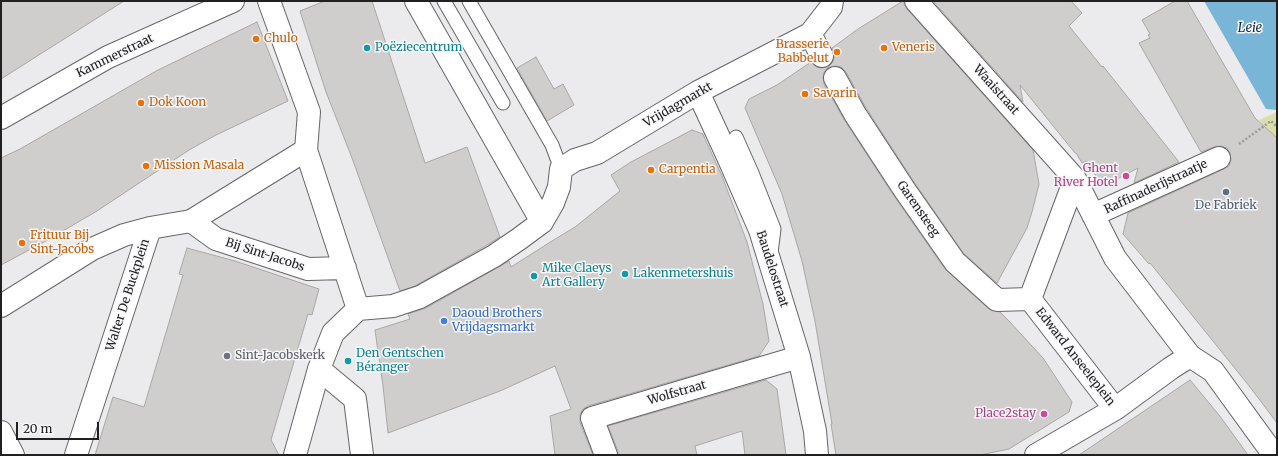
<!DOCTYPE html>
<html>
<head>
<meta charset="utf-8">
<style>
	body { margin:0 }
	#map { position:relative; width:1278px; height:456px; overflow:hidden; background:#ebebed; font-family:Merriweather,serif }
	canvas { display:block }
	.frame { position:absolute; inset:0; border:2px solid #212122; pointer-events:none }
	.scale { position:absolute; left:16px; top:422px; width:83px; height:18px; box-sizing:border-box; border:2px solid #212122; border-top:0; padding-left:5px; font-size:12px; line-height:14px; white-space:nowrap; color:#212122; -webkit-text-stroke:3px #f8f8fa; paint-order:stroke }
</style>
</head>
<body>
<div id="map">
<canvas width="1278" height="456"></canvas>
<div class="frame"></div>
<div class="scale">20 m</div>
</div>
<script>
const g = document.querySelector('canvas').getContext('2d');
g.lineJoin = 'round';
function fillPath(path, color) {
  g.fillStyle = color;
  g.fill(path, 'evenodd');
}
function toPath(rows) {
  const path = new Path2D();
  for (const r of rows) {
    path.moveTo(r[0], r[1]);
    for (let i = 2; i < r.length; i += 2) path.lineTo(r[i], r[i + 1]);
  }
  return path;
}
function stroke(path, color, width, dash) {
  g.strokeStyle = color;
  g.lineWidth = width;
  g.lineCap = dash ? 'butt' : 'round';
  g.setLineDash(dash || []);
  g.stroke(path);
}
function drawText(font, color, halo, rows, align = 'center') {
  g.font = font + ' Merriweather,serif';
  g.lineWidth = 3;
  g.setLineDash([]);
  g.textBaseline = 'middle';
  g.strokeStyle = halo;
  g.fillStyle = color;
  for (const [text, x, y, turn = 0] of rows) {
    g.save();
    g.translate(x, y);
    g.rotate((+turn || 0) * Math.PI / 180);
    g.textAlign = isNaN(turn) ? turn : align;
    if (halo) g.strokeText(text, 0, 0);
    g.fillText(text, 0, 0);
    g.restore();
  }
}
const green = toPath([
	[1277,112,1277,140,1259,120]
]);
const water = toPath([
	[1204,1,1277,1,1277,110,1266,109]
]);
const building = toPath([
	[1,1,124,1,1,79,1,1],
	[325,1,372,1,425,163,467,147,500,237,487,245,415,286,400,291,352,158,326,92,300,11,325,1],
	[903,1,904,1,904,4,907,9,1033,150,1039,184,1032,212,1027,228,997,283,964,254,914,182,866,108,846,72,841,67,836,66,829,67,824,72,823,78,824,84,845,121,894,196,945,269,989,309,1000,312,1009,321,1043,358,1072,402,1069,412,1009,449,980,455,836,455,831,424,832,424,815,321,802,261,782,194,745,108,749,99,777,85,811,62,816,67,821,68,828,67,833,62,834,57,832,48,858,29,903,1],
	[933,1,1071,1,1082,13,1069,26,1102,67,1103,66,1179,162,1134,183,1138,168,1117,179,1104,181,1097,178,1087,161,1082,163,1076,153,1075,153,1020,85,1023,102,933,1],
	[1175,1,1187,1,1255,118,1277,138,1277,423,1250,387,1150,263,1149,264,1123,234,1128,213,1224,169,1229,166,1231,160,1230,153,1227,148,1221,146,1214,147,1201,152,1139,43,1150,38,1148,35,1150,34,1142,20,1175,1],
	[257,22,288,101,216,135,189,150,97,211,44,242,1,265,1,158,20,149,158,70,257,22],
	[536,57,554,89,563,84,574,105,547,121,517,68,536,57],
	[692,130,703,134,705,139,722,176,747,242,763,304,769,341,759,356,588,406,582,410,580,415,580,422,593,455,555,455,550,416,571,409,555,366,500,391,388,433,383,386,375,330,410,319,408,314,426,308,509,261,511,267,552,241,575,227,620,191,611,175,631,162,692,130],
	[187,248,235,261,319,289,312,315,308,314,271,440,279,455,95,455,113,397,144,407,183,275,179,274,187,248],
	[766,380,777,389,786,455,745,455,742,431,695,446,697,455,618,455,618,451,608,426,766,380],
	[1190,380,1219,415,1248,455,1079,455,1190,380]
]);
const path = toPath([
	[1239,144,1271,121,1277,127]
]);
const lane = toPath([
	[444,1,503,103],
	[469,1,552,145,561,169],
	[736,137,752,173,774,229,771,253]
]);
const street = toPath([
	[269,1,309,112,306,150,358,309],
	[416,1,542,222],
	[916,1,1075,179,1115,258,1190,356,1213,371,1274,455],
	[810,34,822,56],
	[835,78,855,114,904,189,955,262,997,300,1030,299],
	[698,92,728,157,760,230,799,357,815,431,817,455],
	[1,118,108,57,233,1],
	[1075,179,1030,299,1115,409,1171,368,1190,356],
	[1093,215,1219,158],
	[191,221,216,239,308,269,345,268],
	[1,306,92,249,124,235,150,228,191,221,306,150],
	[358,309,393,306,420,297,494,256,519,239,542,222,553,203,559,187,561,169,575,160,597,153,698,92,810,34,831,7,832,1],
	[319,369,355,399,362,455],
	[1,432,13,455],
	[76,455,150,228],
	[295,455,319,369,333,333,358,309],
	[606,455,592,418,799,357],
	[1036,455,1115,409]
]);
const markers = [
	[256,39,4,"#e8710a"],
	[367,48,4,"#0f9aa8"],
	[884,48,4,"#e8710a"],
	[837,52,4,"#e8710a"],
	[805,94,4,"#e8710a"],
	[141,103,4,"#e8710a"],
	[146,166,4,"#e8710a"],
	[651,170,4,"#e8710a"],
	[1126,176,4,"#d1479c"],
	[1226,192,4,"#5c6f8a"],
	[22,243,4,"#e8710a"],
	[625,274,4,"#0f9aa8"],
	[534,276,4,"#0f9aa8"],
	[444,321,4,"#3f7fe0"],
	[227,356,4,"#6b7280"],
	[348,361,4,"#0f9aa8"],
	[1044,414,4,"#d1479c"]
];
const foodNames = [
	["Chulo",264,39],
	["Brasserie",829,45,"right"],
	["Babbelut",829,59,"right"],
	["Veneris",892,48],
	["Savarin",813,94],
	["Dok Koon",149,103],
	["Mission Masala",154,166],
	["Carpentia",659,170],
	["Frituur Bij",30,236],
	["Sint-Jacobs",30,250]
];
const cultureNames = [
	["Poëziecentrum",375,48],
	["Mike Claeys",542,269],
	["Art Gallery",542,283],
	["Lakenmetershuis",633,274],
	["Den Gentschen",356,354],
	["Béranger",356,368]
];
const streetNames = [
	["Kammerstraat",115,56,-26],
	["Waaistraat",996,90,48],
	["Vrijdagmarkt",678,105,-30],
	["Raffinaderijstraatje",1156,187,-25],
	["Garensteeg",918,209,55],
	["Bij Sint-Jacobs",265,255,18],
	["Baudelostraat",772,269,72],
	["Walter De Buckplein",128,295,-72],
	["Edward Anseeleplein",1075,357,52],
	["Wolfstraat",677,393,-16]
];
const hotelNames = [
	["Ghent",1118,169],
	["River Hotel",1118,183],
	["Place2stay",1036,414]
];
const serviceNames = [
	["De Fabriek",1226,206]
];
const shopNames = [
	["Daoud Brothers",452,314],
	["Vrijdagsmarkt",452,328]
];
const worshipNames = [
	["Sint-Jacobskerk",235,356]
];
const waterNames = [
	["Leie",1250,28]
];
fillPath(green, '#dcdfa5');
fillPath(water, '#79b5d7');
fillPath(building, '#d0cdcd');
stroke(building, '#a9a6a6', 1);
stroke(lane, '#666668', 15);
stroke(street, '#666668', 24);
stroke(path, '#9a9a9b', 2.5, [2, 2]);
stroke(lane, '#fff', 13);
stroke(street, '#fff', 22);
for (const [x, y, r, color] of markers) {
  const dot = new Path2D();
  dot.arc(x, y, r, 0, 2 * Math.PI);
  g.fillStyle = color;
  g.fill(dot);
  stroke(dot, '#f8f8fa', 1.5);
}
drawText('12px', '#c56008', '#f8f8fa', foodNames, 'left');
drawText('12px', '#0d838f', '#f8f8fa', cultureNames, 'left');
drawText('12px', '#212122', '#f8f8fa', streetNames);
drawText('12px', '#b23c85', '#f8f8fa', hotelNames, 'right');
drawText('12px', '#4e5e75', '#f8f8fa', serviceNames);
drawText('12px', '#366cbe', '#f8f8fa', shopNames, 'left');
drawText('12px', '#5b616d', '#f8f8fa', worshipNames, 'left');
drawText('italic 13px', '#122e3d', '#f8f8fa', waterNames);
</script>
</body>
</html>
